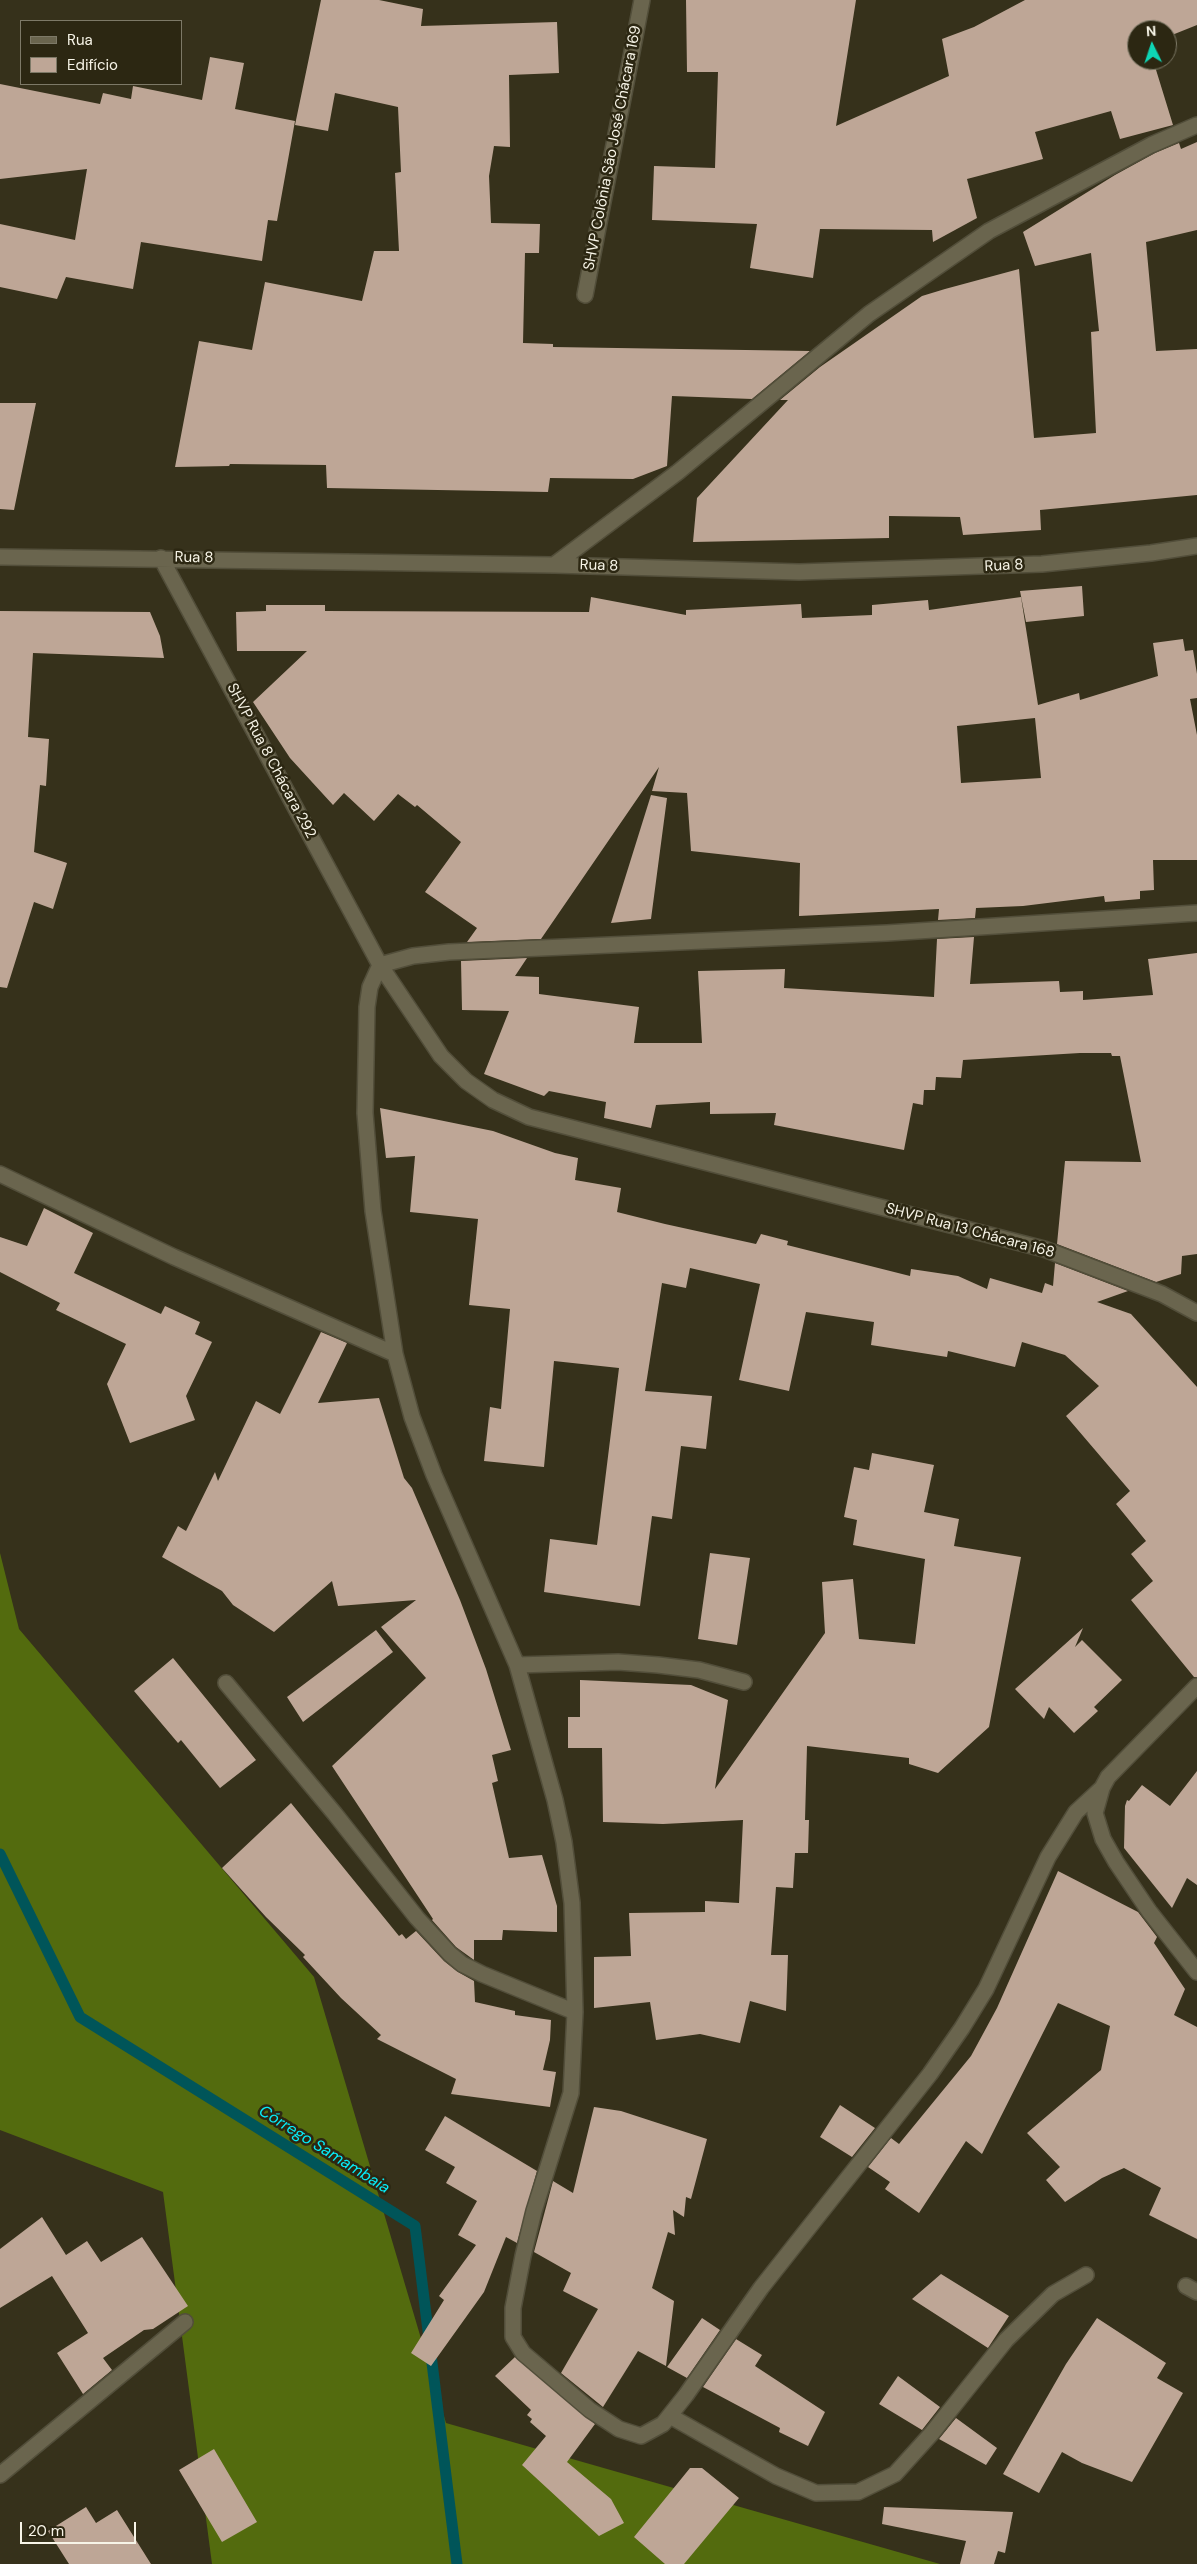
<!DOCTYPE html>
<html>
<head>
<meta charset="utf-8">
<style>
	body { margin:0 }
	#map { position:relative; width:1197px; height:2564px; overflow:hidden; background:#36311b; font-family:"DM Sans",sans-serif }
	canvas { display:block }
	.legend { position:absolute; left:20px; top:20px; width:162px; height:65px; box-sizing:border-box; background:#2c2712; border:1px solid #7d7967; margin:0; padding:6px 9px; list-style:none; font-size:15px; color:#f7f4e7 }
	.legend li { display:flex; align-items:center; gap:10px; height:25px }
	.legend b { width:25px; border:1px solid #7d7967 }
	.north { position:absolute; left:1127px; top:20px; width:50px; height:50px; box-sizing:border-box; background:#2c2712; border:1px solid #7d7967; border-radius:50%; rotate:356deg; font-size:14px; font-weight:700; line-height:20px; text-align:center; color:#f7f4e7 }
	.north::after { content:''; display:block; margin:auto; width:18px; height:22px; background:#0ed5b5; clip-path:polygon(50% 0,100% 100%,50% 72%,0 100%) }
	.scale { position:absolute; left:20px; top:2522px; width:116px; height:22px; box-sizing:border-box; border:2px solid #f7f4e7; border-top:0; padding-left:6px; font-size:15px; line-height:18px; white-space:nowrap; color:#f7f4e7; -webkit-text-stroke:4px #2c2712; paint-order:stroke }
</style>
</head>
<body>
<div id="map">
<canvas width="1197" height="2564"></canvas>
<ul class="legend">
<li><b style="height:6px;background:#6a654e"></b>Rua</li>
<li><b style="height:14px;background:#bea696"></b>Edifício</li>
</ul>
<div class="north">N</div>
<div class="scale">20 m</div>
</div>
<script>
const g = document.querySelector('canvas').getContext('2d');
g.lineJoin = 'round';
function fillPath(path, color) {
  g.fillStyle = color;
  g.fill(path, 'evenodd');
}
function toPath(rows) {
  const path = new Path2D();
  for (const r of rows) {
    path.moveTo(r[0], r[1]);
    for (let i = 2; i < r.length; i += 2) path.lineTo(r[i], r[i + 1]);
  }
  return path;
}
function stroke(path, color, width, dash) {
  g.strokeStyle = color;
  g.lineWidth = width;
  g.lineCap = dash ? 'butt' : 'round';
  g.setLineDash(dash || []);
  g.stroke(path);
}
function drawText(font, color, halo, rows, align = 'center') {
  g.font = font + ' "DM Sans",sans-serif';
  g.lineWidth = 5;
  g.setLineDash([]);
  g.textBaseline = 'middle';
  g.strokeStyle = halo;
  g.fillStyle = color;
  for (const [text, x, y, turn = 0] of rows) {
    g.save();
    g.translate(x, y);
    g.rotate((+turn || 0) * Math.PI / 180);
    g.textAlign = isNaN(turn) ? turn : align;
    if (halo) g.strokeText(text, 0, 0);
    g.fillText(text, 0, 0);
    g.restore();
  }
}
const forest = toPath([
	[0,1553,19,1629,314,1977,446,2423,940,2564,212,2564,163,2192,0,2130]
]);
const stream = toPath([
	[0,1854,80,2017,415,2226,457,2564]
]);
const building = toPath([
	[321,0,379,0,423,9,421,26,557,22,559,73,509,75,510,147,494,146,489,176,491,223,540,224,539,253,525,253,523,343,553,344,553,347,810,351,752,399,672,396,667,466,633,479,550,478,548,492,327,488,326,465,230,464,229,466,175,467,199,341,252,350,265,282,362,301,374,251,399,251,395,173,401,172,398,107,335,93,328,131,295,125],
	[686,0,856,0,836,126,949,76,942,39,974,27,1025,0,1197,0,1197,25,1167,37,1167,30,1137,30,1137,60,1153,60,1173,125,1120,139,1111,111,1035,132,1043,159,967,179,977,218,933,242,932,230,820,229,813,278,750,268,757,224,652,220,654,166,715,168,718,72,687,72],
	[210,57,244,63,235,109,295,121,277,221,268,220,262,261,141,242,133,289,66,277,57,299,0,287,0,224,75,240,87,169,0,179,0,84,100,104,103,93,131,99,133,86,202,100],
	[1197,142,1197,230,1146,242,1156,351,1197,349,1197,495,1040,510,1041,530,963,535,960,517,889,516,889,538,693,542,697,498,788,400,780,400,820,367,922,296,945,289,1019,269,1034,438,1096,433,1091,332,1099,331,1091,253,1035,266,1023,232,1115,175,1155,153,1179,143,1181,149],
	[0,403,36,403,14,510,0,509],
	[1082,586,1084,616,1026,622,1020,591],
	[591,597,686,615,686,610,801,604,802,618,872,615,872,605,928,600,929,610,1021,597,1038,705,1079,693,1080,700,1158,676,1153,643,1183,639,1185,651,1193,650,1197,674,1197,698,1190,699,1197,735,1197,860,1153,860,1154,890,1140,891,1140,899,1105,902,1104,896,1023,906,976,908,975,918,938,920,939,909,799,916,800,863,691,851,687,793,652,791,659,767,541,939,467,942,477,928,425,892,461,842,417,805,415,807,398,794,374,821,344,793,333,805,290,758,253,702,307,651,237,651,236,612,266,611,266,605,325,605,325,611,589,612],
	[1035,718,1041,778,961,783,957,726],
	[0,611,150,612,160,636,164,658,33,653,28,737,49,739,46,786,40,785,34,852,67,863,53,909,34,902,7,988,0,987],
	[651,795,667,798,651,919,611,923],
	[974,937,970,984,1059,981,1060,992,1083,991,1083,1000,1153,995,1148,959,1197,953,1197,1254,1182,1256,1181,1274,1156,1282,1057,1244,1065,1161,1141,1162,1120,1056,1112,1056,1111,1053,1080,1053,963,1060,961,1078,936,1077,935,1090,924,1090,923,1105,913,1103,904,1150,774,1125,776,1113,710,1114,710,1102,656,1105,651,1128,604,1118,606,1102,549,1091,544,1096,484,1074,509,1011,462,1010,461,961,527,958,515,976,539,977,539,994,639,1007,634,1043,702,1043,698,971,785,969,784,988,934,997,937,939],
	[380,1108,493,1131,555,1153,578,1158,575,1180,621,1188,617,1212,665,1224,756,1244,761,1234,788,1241,787,1245,910,1276,911,1269,958,1276,987,1289,990,1278,1042,1293,1045,1283,1053,1286,1055,1263,1128,1291,1097,1302,1131,1314,1197,1387,1197,1677,1194,1677,1131,1600,1153,1581,1131,1554,1146,1541,1116,1504,1130,1491,1066,1416,1099,1386,1065,1355,1022,1342,1015,1367,948,1351,947,1357,871,1345,874,1322,806,1312,789,1391,739,1380,760,1284,690,1268,686,1288,662,1283,645,1391,712,1396,706,1449,681,1446,672,1519,652,1516,640,1606,544,1592,550,1539,597,1545,619,1368,554,1361,544,1467,484,1461,490,1407,501,1409,510,1309,469,1305,478,1219,410,1212,415,1156,386,1158],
	[44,1208,93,1233,74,1273,161,1314,165,1306,200,1322,195,1334,212,1342,186,1396,195,1420,130,1443,107,1384,126,1344,56,1310,60,1303,0,1272,0,1237,27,1246],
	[321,1332,347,1343,318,1403,379,1398,404,1478,412,1488,460,1600,486,1669,511,1750,492,1755,498,1781,492,1783,509,1858,542,1855,557,1906,557,1932,503,1930,502,1940,474,1940,474,1960,456,1947,432,1920,433,1919,332,1766,426,1678,381,1627,416,1600,338,1606,332,1581,274,1632,233,1605,222,1591,162,1557,178,1526,186,1531,215,1472,218,1481,256,1401,280,1414],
	[872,1453,934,1465,924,1512,959,1519,954,1546,1021,1557,989,1727,938,1773,909,1764,909,1758,807,1746,805,1820,809,1820,808,1853,795,1853,793,1888,776,1887,771,1955,788,1955,786,2011,750,2001,740,2043,700,2034,656,2040,650,2002,594,2008,594,1957,631,1956,629,1913,705,1912,705,1901,739,1903,743,1820,663,1824,603,1822,602,1748,568,1748,568,1717,580,1717,580,1680,691,1685,728,1700,715,1789,825,1633,822,1582,853,1579,859,1639,915,1644,925,1559,853,1545,857,1520,844,1517,854,1467,869,1470],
	[710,1553,750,1558,737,1645,698,1639],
	[1083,1628,1075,1647,1082,1640,1122,1680,1094,1707,1098,1711,1074,1733,1049,1707,1044,1719,1015,1689],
	[376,1630,393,1652,303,1722,287,1697],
	[173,1658,256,1760,220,1788,181,1740,178,1743,134,1691],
	[1197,1771,1197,1885,1187,1878,1172,1908,1124,1848,1125,1806,1127,1800,1129,1801,1142,1785,1170,1806],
	[291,1803,399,1936,402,1934,406,1939,416,1931,444,1961,458,1972,474,1981,475,2002,515,2011,515,2015,551,2020,550,2040,543,2070,556,2072,550,2107,451,2094,456,2079,377,2039,381,2035,341,1998,303,1957,305,1955,266,1917,222,1868],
	[1058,1871,1138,1912,1157,1937,1154,1943,1185,1989,1174,2015,1197,2027,1197,2239,1149,2215,1161,2188,1124,2168,1102,2178,1065,2202,1046,2180,1060,2167,1027,2133,1101,2070,1110,2026,1058,2003,982,2154,966,2141,919,2213,885,2189,890,2182,868,2167,891,2138,899,2144,971,2056,997,2008],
	[840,2105,875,2128,852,2157,820,2137],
	[594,2107,621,2111,707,2139,691,2199,686,2197,684,2217,673,2210,675,2235,668,2232,652,2288,674,2301,666,2366,638,2351,603,2407,561,2373,598,2309,563,2291,571,2273,534,2252,553,2181,573,2193],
	[445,2116,537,2171,517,2243,506,2237,484,2292,431,2366,411,2353,444,2300,439,2296,476,2245,458,2235,477,2201,446,2183,455,2167,425,2150],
	[42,2217,66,2255,87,2241,101,2262,142,2237,188,2306,153,2329,144,2330,103,2358,112,2370,83,2394,57,2353,88,2333,52,2276,0,2308,0,2249],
	[941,2274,1009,2316,988,2348,912,2299],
	[702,2318,720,2330,687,2378,667,2367],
	[1097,2318,1166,2363,1157,2378,1183,2393,1132,2482,1082,2463,1062,2452,1039,2493,1003,2474,1066,2364],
	[736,2339,762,2355,755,2366,825,2412,808,2446,779,2432,780,2428,703,2387],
	[515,2357,595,2424,567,2462,611,2499,624,2523,599,2536,522,2465,546,2436,530,2422,532,2419,527,2415,531,2410,495,2376],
	[898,2376,940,2407,922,2430,879,2404],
	[956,2418,997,2448,986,2465,939,2439],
	[214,2449,257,2522,222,2542,179,2470],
	[690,2468,702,2468,739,2498,684,2564,665,2564,634,2537],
	[86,2507,96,2523,117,2510,151,2564,69,2564,48,2531],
	[884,2507,1013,2512,1005,2553,998,2551,994,2564,960,2564,966,2541,882,2524]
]);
const minor = toPath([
	[585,295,642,0],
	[0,557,554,565,799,572,1042,564,1151,553,1197,546],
	[161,558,380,965,441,1056,466,1081,493,1100,529,1117,1044,1249,1162,1294,1197,1313],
	[554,565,678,472,869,314,989,231,1151,145,1197,125],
	[0,1174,174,1257,395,1354],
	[517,1665,618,1662,658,1665,699,1670,744,1682],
	[226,1683,335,1814,417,1918,450,1954,462,1964,482,1974,575,2012],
	[1197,1686,1108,1777,1102,1788,1095,1813,1103,1839,1116,1862,1149,1911,1197,1972],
	[1102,1788,1076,1812,1048,1857,986,1989,962,2028,930,2074,761,2288,686,2395,663,2424,641,2436,619,2429,590,2410,523,2353,513,2337,513,2308,523,2256,534,2211,571,2093,575,2012,572,1903,564,1842,555,1800,517,1665,434,1475,412,1417,395,1354,373,1211,365,1113,367,1007,370,987,380,965,413,956,449,952,887,933,1197,913],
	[1186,2286,1197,2292],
	[670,2416,776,2476,816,2493,858,2492,895,2474,932,2433,1006,2340,1053,2294,1086,2275],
	[0,2475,185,2322]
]);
const streetNames = [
	["SHVP Colônia São José Chácara 169",613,148,-79],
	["Rua 8",194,558,1],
	["Rua 8",599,566,2],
	["Rua 8",1004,566,-3],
	["SHVP Rua 8 Chácara 292",271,761,62],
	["SHVP Rua 13 Chácara 168",970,1231,15]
];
const waterNames = [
	["Córrego Samambaia",324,2150,32]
];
fillPath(forest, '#536b0e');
stroke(stream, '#005559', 11);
fillPath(building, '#bea696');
stroke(minor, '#524e3a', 18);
stroke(minor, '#6a654e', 15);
drawText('15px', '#f7f4e7', '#2c2712', streetNames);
drawText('italic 16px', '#07ecf8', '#2c2712', waterNames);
</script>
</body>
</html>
